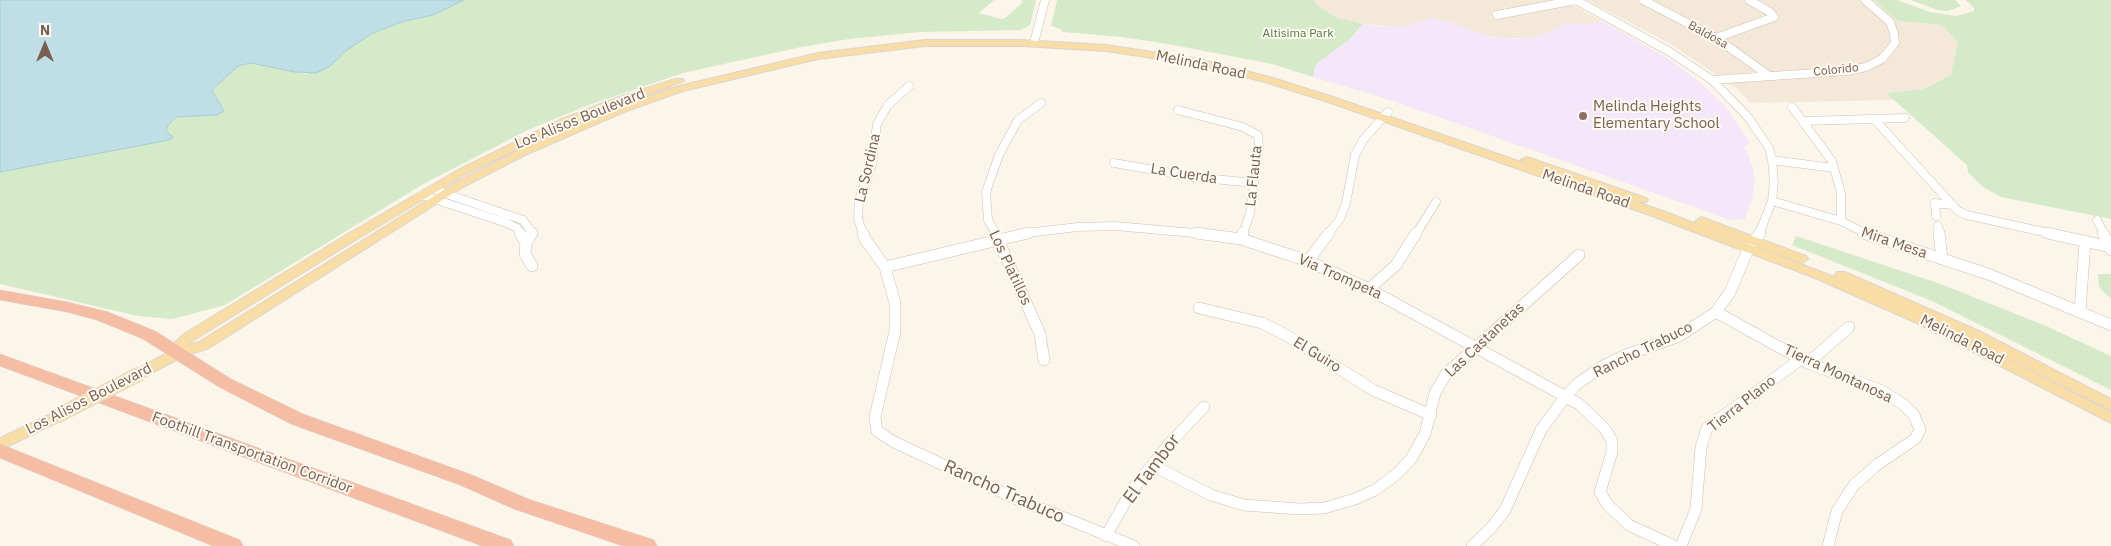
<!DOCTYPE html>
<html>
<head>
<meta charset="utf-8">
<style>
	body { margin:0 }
	#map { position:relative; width:2111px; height:546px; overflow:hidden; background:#fcf6ea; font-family:"IBM Plex Sans",sans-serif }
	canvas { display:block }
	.north { position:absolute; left:20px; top:20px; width:50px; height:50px; -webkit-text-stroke:4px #fefaf1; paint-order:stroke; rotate:0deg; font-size:14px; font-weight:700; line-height:20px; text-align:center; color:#775e4e }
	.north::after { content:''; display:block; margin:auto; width:18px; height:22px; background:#775e4e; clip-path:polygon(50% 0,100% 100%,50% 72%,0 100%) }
</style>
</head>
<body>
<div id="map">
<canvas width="2111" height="546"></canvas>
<div class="north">N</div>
</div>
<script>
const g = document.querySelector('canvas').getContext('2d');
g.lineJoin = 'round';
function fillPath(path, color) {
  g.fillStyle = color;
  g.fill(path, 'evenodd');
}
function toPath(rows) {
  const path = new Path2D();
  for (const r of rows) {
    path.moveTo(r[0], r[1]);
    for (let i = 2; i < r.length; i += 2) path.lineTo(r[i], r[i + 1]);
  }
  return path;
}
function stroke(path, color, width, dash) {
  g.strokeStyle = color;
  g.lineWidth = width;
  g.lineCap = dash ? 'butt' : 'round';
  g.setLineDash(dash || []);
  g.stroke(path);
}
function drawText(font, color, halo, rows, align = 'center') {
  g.font = font + ' "IBM Plex Sans",sans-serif';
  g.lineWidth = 4;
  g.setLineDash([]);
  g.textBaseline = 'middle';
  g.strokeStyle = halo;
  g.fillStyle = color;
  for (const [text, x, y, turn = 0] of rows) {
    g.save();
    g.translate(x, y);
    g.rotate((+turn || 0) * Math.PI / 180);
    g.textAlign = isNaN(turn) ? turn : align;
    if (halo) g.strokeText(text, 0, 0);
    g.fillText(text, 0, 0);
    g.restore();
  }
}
const residential = toPath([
	[1314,0,1564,0,1602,21,1587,24,1566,24,1547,34,1530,38,1504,38,1478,34,1449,22,1425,20,1407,26,1392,27,1356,23,1337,18,1317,5],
	[1587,0,1874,0,1898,21,1942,25,1959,42,1951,75,1924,89,1887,93,1893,100,1750,103,1736,88,1672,45]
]);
const education = toPath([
	[1432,18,1449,22,1487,36,1515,39,1539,36,1566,24,1587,24,1602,21,1669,59,1701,83,1726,107,1750,143,1745,147,1753,168,1755,180,1752,199,1745,219,1731,220,1384,98,1313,77,1316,64,1357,33,1363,24,1380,27,1407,26]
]);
const green = toPath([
	[464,0,994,0,979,13,1001,19,1005,18,1023,2,1021,0,1036,0,1030,25,1021,30,920,32,849,39,801,47,683,73,586,106,528,130,425,183,225,305,184,316,172,319,138,316,0,284,0,172,169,140,166,131,168,125,176,117,217,115,216,96,212,90,238,66,251,63,307,74,341,56,354,44,371,34,401,22,433,15],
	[1057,0,1314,0,1317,5,1337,18,1363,24,1350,39,1316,64,1313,77,1272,64,1168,44,1122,37,1062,32,1061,29,1051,26],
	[1874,0,1897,0,1930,12,1956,16,1974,11,1974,8,1966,0,2111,0,2111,219,2001,197,1983,187,1968,172,1967,165,1886,93,1924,89,1951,75,1958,42,1942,25,1898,21],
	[1911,0,1955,0,1961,6,1948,11,1937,10],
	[1796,236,1938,283,2046,326,2111,356,2111,390,1932,301,1792,245],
	[2098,274,2111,274,2111,299,2099,287]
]);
const water = toPath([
	[0,0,464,0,433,15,401,22,371,34,347,50,329,67,316,73,295,72,251,63,238,66,212,90,224,111,217,115,176,117,168,125,166,131,173,137,169,140,0,172,0,0]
]);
const minorFar1 = toPath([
	[1576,0,1670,52,1712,80,1748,117,1769,148,1772,160,1774,183,1772,201,1759,234],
	[1643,0,1716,38,1768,75],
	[1497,15,1576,0],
	[1716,38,1774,17,1770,12,1749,0],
	[1034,43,1045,0],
	[1712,80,1847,71,1866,67,1882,59,1895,43,1894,33,1890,22,1865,0],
	[1792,107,1832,161,1841,193,1841,221],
	[1178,110,1243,127,1258,135,1259,147,1250,213,1243,234],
	[1874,119,1958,211,1967,215,2053,234],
	[1805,121,1905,118],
	[1772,160,1834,168],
	[1114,163,1194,177,1253,183],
	[432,189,523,220,533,234],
	[422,195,507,223,517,228,521,234],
	[1772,201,1841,221,1867,234],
	[1936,216,1935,203,1953,205],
	[2097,220,2104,234],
	[1938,226,1939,234],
	[863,234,858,219,859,199,872,164,877,124,888,105,909,86],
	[996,234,988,220,986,192,999,155,1018,120,1041,103],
	[1018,234,1078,227,1115,226,1206,234],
	[1328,234,1340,219,1346,203,1355,155,1363,140,1388,112],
	[1416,234,1436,202]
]);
const minor = toPath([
	[520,233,526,243,525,254,532,266],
	[863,233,865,239,885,267,895,303,895,331,875,417,877,431,894,442,1010,496,1134,546],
	[995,233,1040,334,1044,360],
	[1196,233,1241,239,1308,261,1369,289,1579,404,1605,429,1612,441,1612,452,1600,492,1607,504,1629,525,1674,546],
	[1863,233,1988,274,2111,325],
	[1939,233,1942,259],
	[2047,233,2110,247],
	[2103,233,2111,250],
	[1241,239,1243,233],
	[526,243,532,233],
	[1308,261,1329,233],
	[885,267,1028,233],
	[1369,289,1396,265,1416,233],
	[1199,308,1262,323,1286,335,1373,390,1431,415],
	[2080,311,2085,242],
	[1716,312,1808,363,1882,391,1904,405,1914,415,1920,430,1915,439,1878,464,1854,485,1837,511,1828,546],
	[1808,363,1849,327],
	[1152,465,1211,495,1244,505,1299,509,1324,508,1355,499,1375,490,1397,474,1411,459,1425,434,1435,393,1446,374,1579,255],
	[1106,536,1132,490,1170,443,1204,407],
	[1472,546,1491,528,1505,510,1541,430,1565,397,1577,384,1603,366,1626,355,1679,336,1716,312,1730,292,1749,247,1760,233],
	[1681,546,1696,509,1701,447,1707,428,1801,359]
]);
const major = toPath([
	[925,40,1022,40,1106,45,1199,59,1273,78,1336,98,1663,211,1837,278,1835,275,1837,272,1845,272,1979,331,2111,399,2111,410,1946,327,2111,412,2111,423,1919,324,1815,278,1655,217,1328,102,1265,82,1199,65,1106,51,1022,46,925,46,818,59,683,91,624,112,525,155,463,187,209,348,182,357,144,377,134,377,132,374,134,371,171,351,173,344,184,334,346,235,458,170,562,119,616,98,675,79,683,79,684,81,570,123,466,174,354,241,194,340,187,346,199,342,455,183,517,151,616,108,675,87,818,53,925,40],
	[1527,157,1646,198,1648,200,1646,202,1638,202,1523,162,1521,160,1527,157],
	[1701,217,1806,256,1808,259,1802,263,1798,262,1697,224,1695,221,1701,217],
	[57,411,62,412,64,416,62,420,0,450,0,438,57,411]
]);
const highway = toPath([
	[0,290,67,302,108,312,155,331,231,379,303,414,472,475,528,499,654,540,657,546,623,546,514,509,460,485,291,424,219,387,143,339,97,320,67,312,0,300,0,290],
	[0,354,511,540,514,546,482,546,0,366,0,354],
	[0,444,240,540,243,546,213,546,0,458,0,444]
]);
const majorBridge = toPath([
	[57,416,139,374]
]);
const markers = [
	[1583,116,5,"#8d6e63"]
];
const farParknames = [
	["Altisima Park",1298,34]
];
const farStreetnames = [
	["Baldosa",1708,35,29],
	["Colorido",1836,70,-6]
];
const streetNames = [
	["Melinda Road",1201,65,12],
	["Los Alisos Boulevard",580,119,-22],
	["La Sordina",868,168,-77],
	["La Cuerda",1184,174,9],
	["La Flauta",1254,176,-84],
	["Melinda Road",1586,189,19],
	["Mira Mesa",1894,243,19],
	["Los Platillos",1010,268,65],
	["Via Trompeta",1340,277,24],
	["Las Castanetas",1485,340,-43],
	["Melinda Road",1962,340,27],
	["Rancho Trabuco",1643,350,-26],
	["El Guiro",1317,355,32],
	["Tierra Montanosa",1838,374,25],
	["Los Alisos Boulevard",89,399,-27],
	["Tierra Plano",1742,404,-38],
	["Foothill Transportation Corridor",252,453,20]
];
const educationNames = [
	["Melinda Heights",1593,107],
	["Elementary School",1593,124]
];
const nearStreetnames = [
	["El Tambor",1152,469,-53],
	["Rancho Trabuco",1004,492,24]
];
fillPath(residential, '#f4e9d9');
fillPath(education, '#f3e7f9');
fillPath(green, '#d4eac8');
fillPath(water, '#bfdee6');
stroke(water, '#a5cdd7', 1);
stroke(minorFar1, '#cebfb0', 9);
stroke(minor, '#cebfb0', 12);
stroke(major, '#dcd5d1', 2);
stroke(highway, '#dcd5d1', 1);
stroke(minorFar1, '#fff', 8);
stroke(minor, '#fff', 11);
fillPath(major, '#f8dda6');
fillPath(highway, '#f4bda4');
stroke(majorBridge, '#dcd5d1', 15, []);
stroke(majorBridge, '#f8dda6', 14);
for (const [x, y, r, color] of markers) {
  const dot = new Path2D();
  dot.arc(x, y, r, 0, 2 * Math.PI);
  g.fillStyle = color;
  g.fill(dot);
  stroke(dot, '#fefaf1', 2);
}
drawText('12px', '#537c45', '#fefaf1', farParknames);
drawText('12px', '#775e4e', '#fefaf1', farStreetnames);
drawText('15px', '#775e4e', '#fefaf1', streetNames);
drawText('15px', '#785e54', '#fefaf1', educationNames, 'left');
drawText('18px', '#775e4e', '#fefaf1', nearStreetnames);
</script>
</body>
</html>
